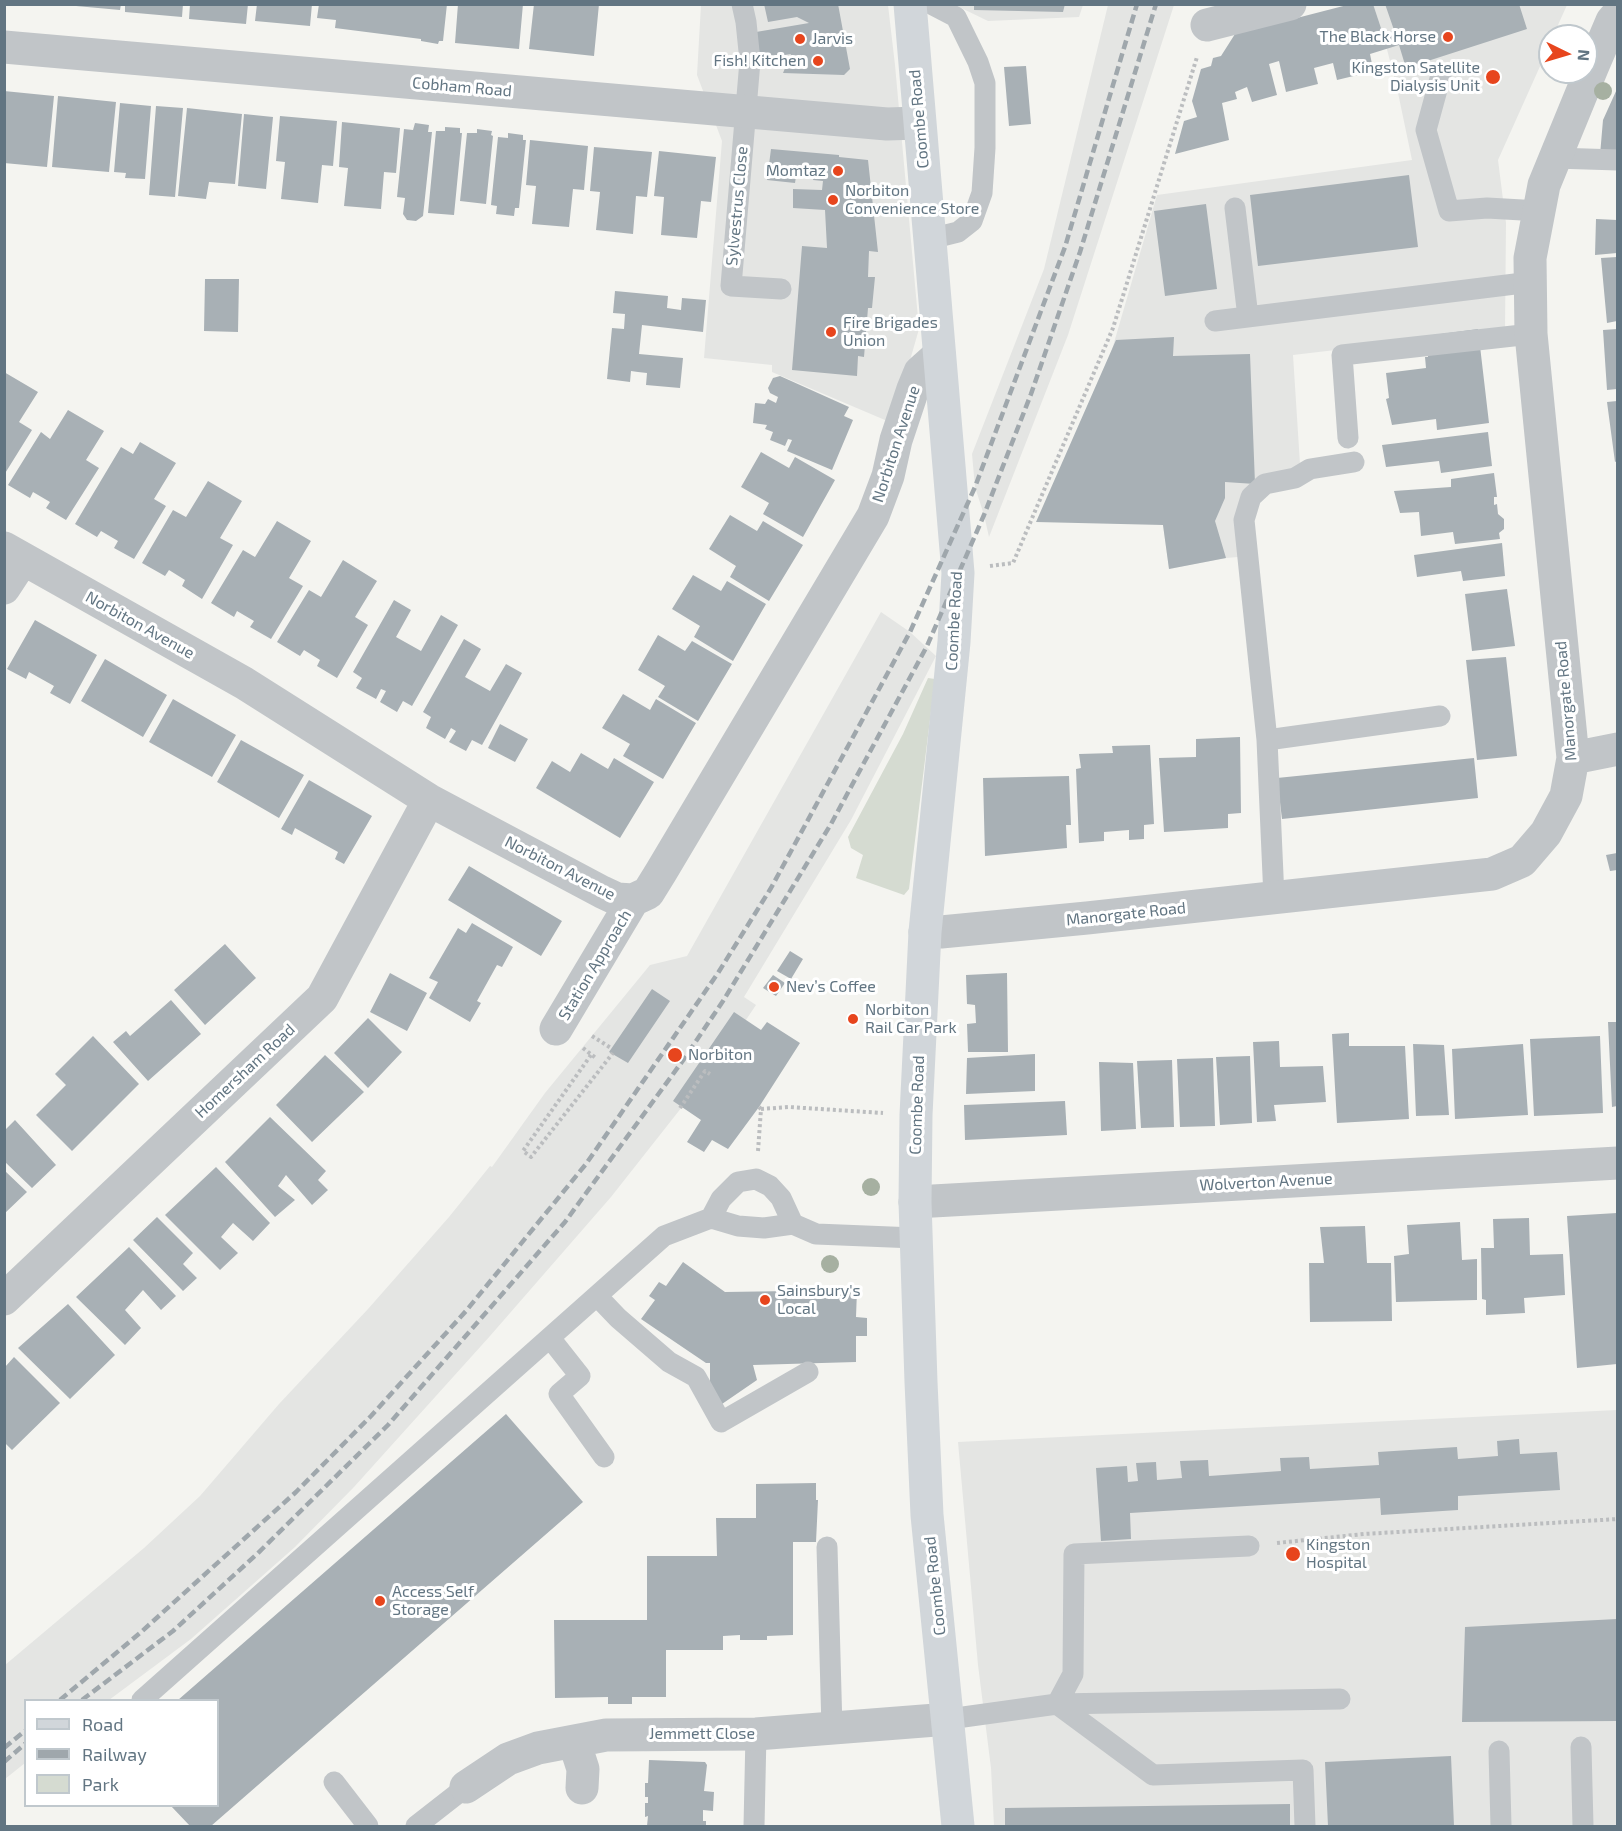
<!DOCTYPE html>
<meta charset="utf-8">
<style>
body{margin:0}
#map{position:relative;width:1622px;height:1831px;overflow:hidden;background:#f4f4f0;font-family:"Exo 2",sans-serif}
canvas{display:block}
.frame{position:absolute;inset:0;border:6px solid #627582;pointer-events:none}
.legend{position:absolute;left:24px;top:1699px;width:195px;height:108px;box-sizing:border-box;background:#fff;border:2px solid #c0c8cd;margin:0;padding:8px 10px;list-style:none;font-size:18px;color:#627582}
.legend li{display:flex;align-items:center;gap:12px;height:30px}
.legend b{width:30px;border:2px solid #c0c8cd}
.north{position:absolute;left:1538px;top:24px;width:60px;height:60px;box-sizing:border-box;background:#fff;border:2px solid #c0c8cd;border-radius:50%;rotate:95deg;font-size:16px;font-weight:700;line-height:24px;text-align:center;color:#627582}
.north::after{content:'';display:block;margin:auto;width:21px;height:27px;background:#e7451d;clip-path:polygon(50% 0,100% 100%,50% 72%,0 100%)}
</style>
<div id="map">
<canvas width="1622" height="1831"></canvas>
<div class="frame"></div>
<ul class="legend">
<li><b style="height:8px;background:#d1d6da"></b>Road</li>
<li><b style="height:8px;background:#9fa7ac"></b>Railway</li>
<li><b style="height:16px;background:#d5dbd1"></b>Park</li>
</ul>
<div class="north">N</div>
</div>
<script>
const context = document.querySelector('canvas').getContext('2d');
context.lineJoin = 'round';
function paint(path, color) {
  context.fillStyle = color;
  context.fill(path, 'evenodd');
}
function shape(rows) {
  const path = new Path2D();
  for (const r of rows) {
    path.moveTo(r[0], r[1]);
    for (let i = 2; i < r.length; i += 2) path.lineTo(r[i], r[i + 1]);
  }
  return path;
}
function stroke(path, color, width, dash) {
  context.strokeStyle = color;
  context.lineWidth = width;
  context.lineCap = dash ? 'butt' : 'round';
  context.setLineDash(dash || []);
  context.stroke(path);
}
function drawText(font, color, halo, rows, align = 'center') {
  context.font = font + ' "Exo 2",sans-serif';
  context.lineWidth = 6;
  context.setLineDash([]);
  context.textBaseline = 'middle';
  context.strokeStyle = halo;
  context.fillStyle = color;
  for (const [text, x, y, turn = 0] of rows) {
    context.save();
    context.translate(x, y);
    context.rotate((+turn || 0) * Math.PI / 180);
    context.textAlign = isNaN(turn) ? turn : align;
    if (halo) context.strokeText(text, 0, 0);
    context.fillText(text, 0, 0);
    context.restore();
  }
}
paint(shape([
 [701,5,888,5,895,65,919,329,892,423,772,372,772,365,704,358,722,141,697,75],
 [955,5,1083,5,1079,17,988,21],
 [1108,5,1174,5,1068,335,989,537,984,515,975,487,972,454,1044,269],
 [1373,5,1567,5,1553,36,1550,36,1550,44,1498,160,1506,223,1505,330,1293,355,1300,464,1244,518,1250,556,1226,558,1169,569,1163,525,1111,353,1157,195,1412,160,1397,88,1383,34],
 [881,612,910,632,936,656,851,820,744,997,756,1005,719,1060,611,1197,490,1336,354,1487,295,1547,191,1639,109,1700,26,1700,25,1763,5,1779,5,1665,144,1548,200,1496,279,1404,368,1309,449,1217,490,1166,492,1167,545,1093,650,965,687,956],
 [1617,1410,1617,1826,994,1826,991,1768,978,1665,958,1442]
]), '#e4e5e3');
paint(shape([
 [928,678,935,679,909,889,904,895,856,878,863,855,851,848,848,837,903,734]
]), '#d5dbd1');
paint(shape([
 [77,4,121,4,120,10,76,6],
 [125,4,183,4,182,17,125,12],
 [190,4,248,4,246,24,189,19],
 [257,4,312,4,310,26,255,21],
 [319,4,447,4,443,41,439,41,438,44,421,41,421,39,335,28,336,20,317,18],
 [458,4,523,4,519,49,455,43],
 [534,4,599,4,594,56,529,49],
 [764,4,838,4,850,69,844,75,783,73,791,54,760,59,756,32,809,23,797,17,768,22],
 [974,4,1065,4,1063,12,974,10],
 [1351,4,1373,4,1383,34,1394,30,1385,4,1519,4,1527,29,1406,68,1399,45,1370,54,1372,64,1364,67,1366,73,1337,80,1333,63,1314,68,1318,84,1286,92,1279,61,1269,64,1277,95,1252,102,1247,87,1235,92,1237,99,1222,103,1229,140,1175,154,1184,121,1197,117,1192,101,1201,69,1211,66,1213,58,1221,56,1235,34],
 [1026,66,1031,124,1009,126,1004,67],
 [1617,89,1617,155,1600,155,1603,120],
 [4,91,54,96,47,167,4,163],
 [58,96,116,102,109,172,52,167],
 [120,103,151,106,145,179,125,178,126,173,114,172],
 [156,106,183,108,175,197,149,195],
 [187,108,242,114,235,184,209,182,206,199,178,196],
 [244,114,273,117,266,189,238,186],
 [280,116,337,121,333,166,322,165,318,203,281,199,285,162,276,161],
 [342,122,400,128,396,173,384,172,381,209,344,206,348,168,339,167],
 [415,123,429,125,428,132,432,132,423,216,416,221,407,220,403,214,405,198,397,197,404,129,413,130],
 [445,127,460,128,460,133,462,133,454,215,428,213,436,131,445,131],
 [477,129,492,131,491,135,493,136,486,204,460,201,467,133,477,133],
 [508,133,523,135,523,140,526,140,519,208,515,208,514,216,496,214,497,206,491,205,498,137,508,138],
 [530,140,588,146,584,190,573,189,569,227,532,224,536,186,526,185],
 [594,147,652,152,647,197,636,196,633,234,596,230,600,192,590,191],
 [771,149,839,155,839,157,868,160,878,252,869,251,868,277,875,277,872,308,868,308,864,357,858,356,857,376,792,370,802,246,827,248,825,210,793,208,793,189,822,190,823,181,813,180,815,172,797,170,795,183,767,180],
 [659,151,716,157,711,202,701,201,697,238,661,235,664,197,654,196],
 [1409,175,1418,247,1258,266,1250,195],
 [1206,204,1217,289,1165,296,1154,211],
 [1596,219,1617,220,1617,253,1595,255],
 [1617,257,1617,321,1607,323,1601,258],
 [205,279,239,279,238,332,204,331],
 [615,291,668,296,667,308,681,310,682,298,706,300,703,332,642,325,639,354,683,358,680,388,646,385,647,373,638,372,631,371,630,382,607,379,612,328,624,329,625,314,613,313],
 [1478,329,1489,423,1437,430,1436,419,1392,425,1386,399,1389,398,1386,373,1426,368,1425,357,1428,357,1426,336],
 [1617,329,1617,389,1607,390,1603,330],
 [1174,337,1173,356,1250,354,1255,484,1225,482,1225,498,1215,521,1226,558,1169,569,1163,525,1036,522,1116,340],
 [4,372,38,392,19,422,32,430,4,475],
 [780,376,849,407,844,416,853,420,832,470,787,451,792,440,788,439,785,446,770,440,773,432,765,429,767,425,753,423,755,403,765,404,768,399,776,403,778,397,770,393,768,388,773,378],
 [1617,401,1617,461,1615,462,1607,402],
 [68,410,104,431,86,460,99,468,66,520,46,508,50,502,33,492,30,498,8,485,41,432,50,439],
 [1488,432,1492,466,1441,473,1439,461,1386,467,1382,445],
 [140,442,176,463,154,499,166,506,134,559,114,548,118,541,101,531,97,537,75,524,121,447,133,454],
 [761,452,789,468,795,457,835,480,803,537,763,514,769,503,741,487],
 [1494,473,1497,497,1494,497,1494,505,1497,504,1498,514,1504,519,1504,529,1499,533,1500,539,1455,544,1453,532,1421,536,1419,512,1400,513,1394,491,1451,487,1451,479],
 [208,481,242,501,220,538,233,545,202,599,182,586,185,580,169,570,165,576,142,563,173,510,186,517],
 [730,515,757,531,763,521,803,545,769,601,730,577,736,566,709,549],
 [277,521,311,541,289,578,303,586,271,639,250,627,254,621,237,611,234,617,211,603,243,550,255,557],
 [1502,543,1505,576,1463,581,1461,571,1417,577,1414,555],
 [343,560,377,581,355,617,368,625,337,678,317,666,320,660,304,650,300,656,277,642,309,590,321,597],
 [693,575,721,591,727,581,766,604,733,661,694,637,700,626,672,609],
 [1507,589,1515,646,1472,651,1465,594],
 [394,600,411,610,396,637,421,651,441,615,458,625,412,706,403,701,397,712,380,702,386,691,381,689,376,699,356,688,362,678,353,672],
 [35,620,97,655,70,704,50,693,54,686,29,672,26,679,7,669],
 [658,635,685,651,692,641,732,664,698,721,658,697,665,686,638,670],
 [464,639,481,649,465,677,490,691,506,664,522,673,482,745,472,740,466,751,449,742,456,731,451,728,445,739,426,728,431,717,423,712],
 [1506,657,1517,756,1477,760,1466,660],
 [105,659,167,695,143,737,81,701],
 [623,694,650,710,656,699,696,723,663,779,623,756,630,744,602,728],
 [173,699,236,735,212,777,149,742],
 [500,724,528,739,515,762,488,748],
 [1240,737,1241,813,1228,814,1228,828,1164,832,1159,758,1196,757,1196,739],
 [241,740,304,775,279,818,217,782],
 [1150,745,1154,824,1144,825,1144,839,1129,840,1129,830,1104,832,1104,841,1079,843,1076,769,1081,768,1079,754,1113,753,1112,746],
 [581,753,608,769,614,758,654,782,620,838,536,788,552,761,570,772],
 [1474,758,1478,798,1282,819,1277,778],
 [1069,776,1071,825,1066,825,1067,848,985,856,983,778],
 [309,780,372,816,344,864,335,859,338,852,295,828,292,835,281,829],
 [1617,853,1617,870,1610,871,1606,855],
 [469,866,562,921,541,956,448,900],
 [472,923,513,947,502,967,497,965,477,1001,481,1003,470,1022,429,998,438,982,429,978,458,928,466,933],
 [225,944,256,978,205,1025,174,990],
 [790,951,803,959,791,979,777,971],
 [390,973,427,993,407,1031,370,1012],
 [1007,973,1008,1052,968,1052,967,1024,976,1023,975,1005,967,1004,966,975],
 [773,975,785,983,776,996,763,988],
 [652,989,670,1001,628,1063,609,1052],
 [171,1000,201,1034,148,1081,113,1042,126,1031,130,1036],
 [734,1012,761,1030,767,1022,800,1043,759,1107,728,1149,712,1140,704,1152,687,1142,701,1120,673,1101],
 [368,1018,402,1052,368,1088,334,1053],
 [1608,1022,1617,1022,1617,1106,1612,1107],
 [1349,1033,1349,1046,1405,1046,1409,1119,1337,1123,1332,1034],
 [93,1036,139,1084,72,1151,36,1115,66,1085,55,1074],
 [1600,1036,1603,1113,1534,1116,1530,1039],
 [1279,1041,1280,1067,1323,1066,1326,1102,1274,1105,1276,1121,1257,1122,1253,1042],
 [1413,1044,1444,1045,1449,1115,1416,1116],
 [1523,1044,1528,1115,1455,1119,1452,1049],
 [1035,1054,1035,1091,966,1094,967,1058],
 [325,1055,364,1092,312,1142,276,1105],
 [1250,1056,1252,1123,1220,1125,1216,1057],
 [1213,1058,1215,1126,1180,1127,1177,1059],
 [1172,1060,1174,1127,1141,1128,1137,1061],
 [1099,1062,1133,1063,1136,1129,1101,1131],
 [1065,1101,1067,1135,965,1140,964,1105],
 [270,1117,326,1171,318,1180,328,1190,312,1205,286,1175,278,1186,295,1200,275,1217,225,1162],
 [15,1120,56,1165,32,1188,4,1161,4,1131],
 [216,1167,270,1223,253,1241,233,1223,221,1237,238,1253,220,1270,165,1215],
 [4,1170,27,1192,4,1214],
 [1617,1213,1617,1364,1577,1368,1567,1216],
 [157,1217,193,1253,183,1264,197,1278,183,1291,133,1240],
 [1529,1218,1530,1255,1563,1254,1565,1295,1524,1298,1525,1313,1486,1315,1486,1300,1482,1299,1481,1248,1494,1248,1493,1219],
 [1460,1222,1462,1260,1477,1259,1477,1300,1396,1302,1394,1256,1409,1254,1407,1225],
 [1365,1226,1367,1263,1391,1263,1392,1321,1310,1322,1309,1263,1324,1263,1320,1227],
 [129,1247,176,1296,161,1310,143,1290,125,1310,141,1328,125,1345,76,1297],
 [683,1262,725,1292,857,1290,856,1317,867,1318,867,1336,856,1336,856,1362,753,1365,757,1380,722,1404,710,1384,710,1363,706,1363,641,1319,655,1300,649,1296,659,1282,666,1286],
 [68,1304,115,1355,70,1399,18,1348],
 [14,1357,60,1403,12,1450,5,1443,5,1367],
 [506,1414,583,1502,211,1826,190,1826,171,1806,218,1806,218,1700,178,1700],
 [1519,1439,1520,1454,1557,1452,1560,1490,1458,1496,1458,1510,1381,1515,1380,1498,1130,1513,1131,1539,1101,1541,1096,1468,1127,1466,1128,1482,1138,1481,1136,1463,1156,1462,1157,1480,1182,1478,1180,1461,1208,1460,1209,1476,1281,1471,1280,1458,1309,1457,1310,1469,1379,1465,1378,1452,1457,1447,1458,1459,1498,1456,1497,1441],
 [816,1483,816,1500,818,1500,816,1542,793,1542,793,1635,767,1636,767,1640,740,1640,740,1635,723,1636,723,1650,666,1650,666,1697,632,1697,632,1704,608,1704,608,1697,555,1698,554,1620,647,1620,647,1556,717,1556,716,1518,756,1518,756,1484],
 [1617,1619,1617,1721,1462,1722,1465,1627],
 [1451,1756,1454,1826,1328,1826,1325,1762],
 [649,1760,705,1762,707,1765,704,1791,714,1792,713,1811,703,1810,703,1821,706,1821,706,1826,647,1826,648,1816,645,1817,645,1803,648,1803,648,1797,645,1797,645,1783,648,1783],
 [1290,1804,1290,1826,1005,1826,1005,1808]
]), '#a8b0b5');
stroke(shape([
 [990,566,1013,563,1113,328,1197,57],
 [592,1036,611,1048],
 [583,1048,597,1059],
 [591,1055,523,1151,531,1157,613,1053],
 [680,1108,705,1071,710,1074],
 [761,1109,789,1107,883,1113],
 [758,1151,761,1109,759,1107],
 [1277,1543,1364,1534,1618,1519]
]), '#bbbdbf', 4, [3, 3]);
stroke(shape([
 [742,4,746,22,750,61,731,286,781,289],
 [1441,75,1426,130,1449,211,1487,208,1540,211],
 [1555,158,1618,160],
 [1235,208,1248,317],
 [930,239,958,232,972,221,982,193,985,148,985,83,978,62,956,17,931,4],
 [1215,321,1531,282],
 [1348,438,1342,355,1531,334],
 [1267,740,1440,716],
 [1274,898,1267,740,1244,520,1251,497,1265,484,1295,478,1310,469,1354,462],
 [711,1218,721,1199,738,1182,756,1179,770,1186,781,1198,793,1224],
 [597,1296,618,1318,669,1362,696,1377,721,1422,808,1372],
 [550,1338,580,1376,559,1394,604,1457],
 [1249,1546,1074,1554,1073,1674,1057,1704,1153,1775,1303,1770,1305,1826],
 [827,1547,832,1729],
 [142,1700,664,1236,711,1218,738,1226,764,1228,793,1224,816,1234,915,1238],
 [949,1719,1057,1704,1340,1699],
 [1581,1747,1583,1826],
 [1499,1751,1501,1826],
 [334,1782,368,1826],
 [416,1826,466,1787],
 [754,1826,756,1734]
]), '#c1c5c8', 21);
stroke(shape([
 [1207,25,1290,4],
 [4,47,887,124,919,123],
 [4,548,244,683,429,800,602,892,617,899,633,900,648,893,661,872,873,516,888,476,896,440,913,389,920,372,939,355],
 [4,588,23,559],
 [1573,758,1618,749],
 [925,932,941,932,1087,918,1492,874,1522,861,1546,833,1566,796,1573,758,1531,334,1530,258,1544,185,1592,68,1612,21,1618,14],
 [556,1029,633,900],
 [915,1202,1618,1163],
 [4,1299,322,998,429,800],
 [574,1741,583,1769,582,1788],
 [466,1787,508,1759,538,1748,606,1735,756,1734,949,1719]
]), '#c1c5c8', 33);
stroke(shape([
 [910,4,958,573,954,642,925,932,916,1115,915,1202,921,1382,927,1515,958,1826]
]), '#d1d6da', 33);
stroke(shape([
 [60,1700,140,1633,296,1492,371,1416,466,1311,586,1164,718,973,771,888,910,632,975,487,1065,247,1137,4],
 [82,1700,173,1631,257,1554,388,1425,565,1222,684,1059,723,1001,831,824,927,646,984,515,1031,394,1080,252,1156,4],
 [4,1748,26,1730],
 [4,1762,26,1743]
]), '#9fa7ac', 4.5, [9, 4.5]);
context.fillStyle = '#a6b0a1';
for (const [x, y] of [
 [1603,91],
 [871,1187],
 [830,1264]
]) {
  context.beginPath();
  context.arc(x, y, 9, 0, 2 * Math.PI);
  context.fill();
}
for (const [x, y, r, color] of [
 [1448,37,6,"#e7451d"],
 [800,39,6,"#e7451d"],
 [818,61,6,"#e7451d"],
 [1493,77,8,"#e7451d"],
 [838,171,6,"#e7451d"],
 [833,200,6,"#e7451d"],
 [831,332,6,"#e7451d"],
 [774,987,6,"#e7451d"],
 [853,1019,6,"#e7451d"],
 [675,1055,8,"#e7451d"],
 [765,1300,6,"#e7451d"],
 [1293,1554,8,"#e7451d"],
 [380,1601,6,"#e7451d"]
]) {
  const dot = new Path2D();
  dot.arc(x, y, r, 0, 2 * Math.PI);
  context.fillStyle = color;
  context.fill(dot);
  stroke(dot, '#fff', 2);
}
drawText('16px', '#627582', '#fff', [
 ["The Black Horse",1436,37,"right"],
 ["Jarvis",812,39],
 ["Fish! Kitchen",806,61,"right"],
 ["Kingston Satellite",1480,68,"right"],
 ["Dialysis Unit",1480,86,"right"],
 ["Momtaz",826,171,"right"],
 ["Norbiton",845,191],
 ["Convenience Store",845,209],
 ["Fire Brigades",843,323],
 ["Union",843,341],
 ["Nev’s Coffee",786,987],
 ["Norbiton",865,1010],
 ["Rail Car Park",865,1028],
 ["Norbiton",688,1055],
 ["Sainsbury's",777,1291],
 ["Local",777,1309],
 ["Kingston",1306,1545],
 ["Hospital",1306,1563],
 ["Access Self",392,1592],
 ["Storage",392,1610]
], 'left');
drawText('16px', '#627582', '#fff', [
 ["Cobham Road",462,87,5],
 ["Coombe Road",919,119,-95],
 ["Sylvestrus Close",737,206,-85],
 ["Norbiton Avenue",896,444,-72],
 ["Coombe Road",954,621,-87],
 ["Norbiton Avenue",140,625,29],
 ["Manorgate Road",1566,701,-95],
 ["Norbiton Avenue",560,868,27],
 ["Manorgate Road",1126,914,-6],
 ["Station Approach",595,965,-59],
 ["Homersham Road",245,1071,-43],
 ["Coombe Road",917,1105,-88],
 ["Wolverton Avenue",1266,1182,-3],
 ["Coombe Road",935,1586,-96],
 ["Jemmett Close",702,1734]
]);
</script>
